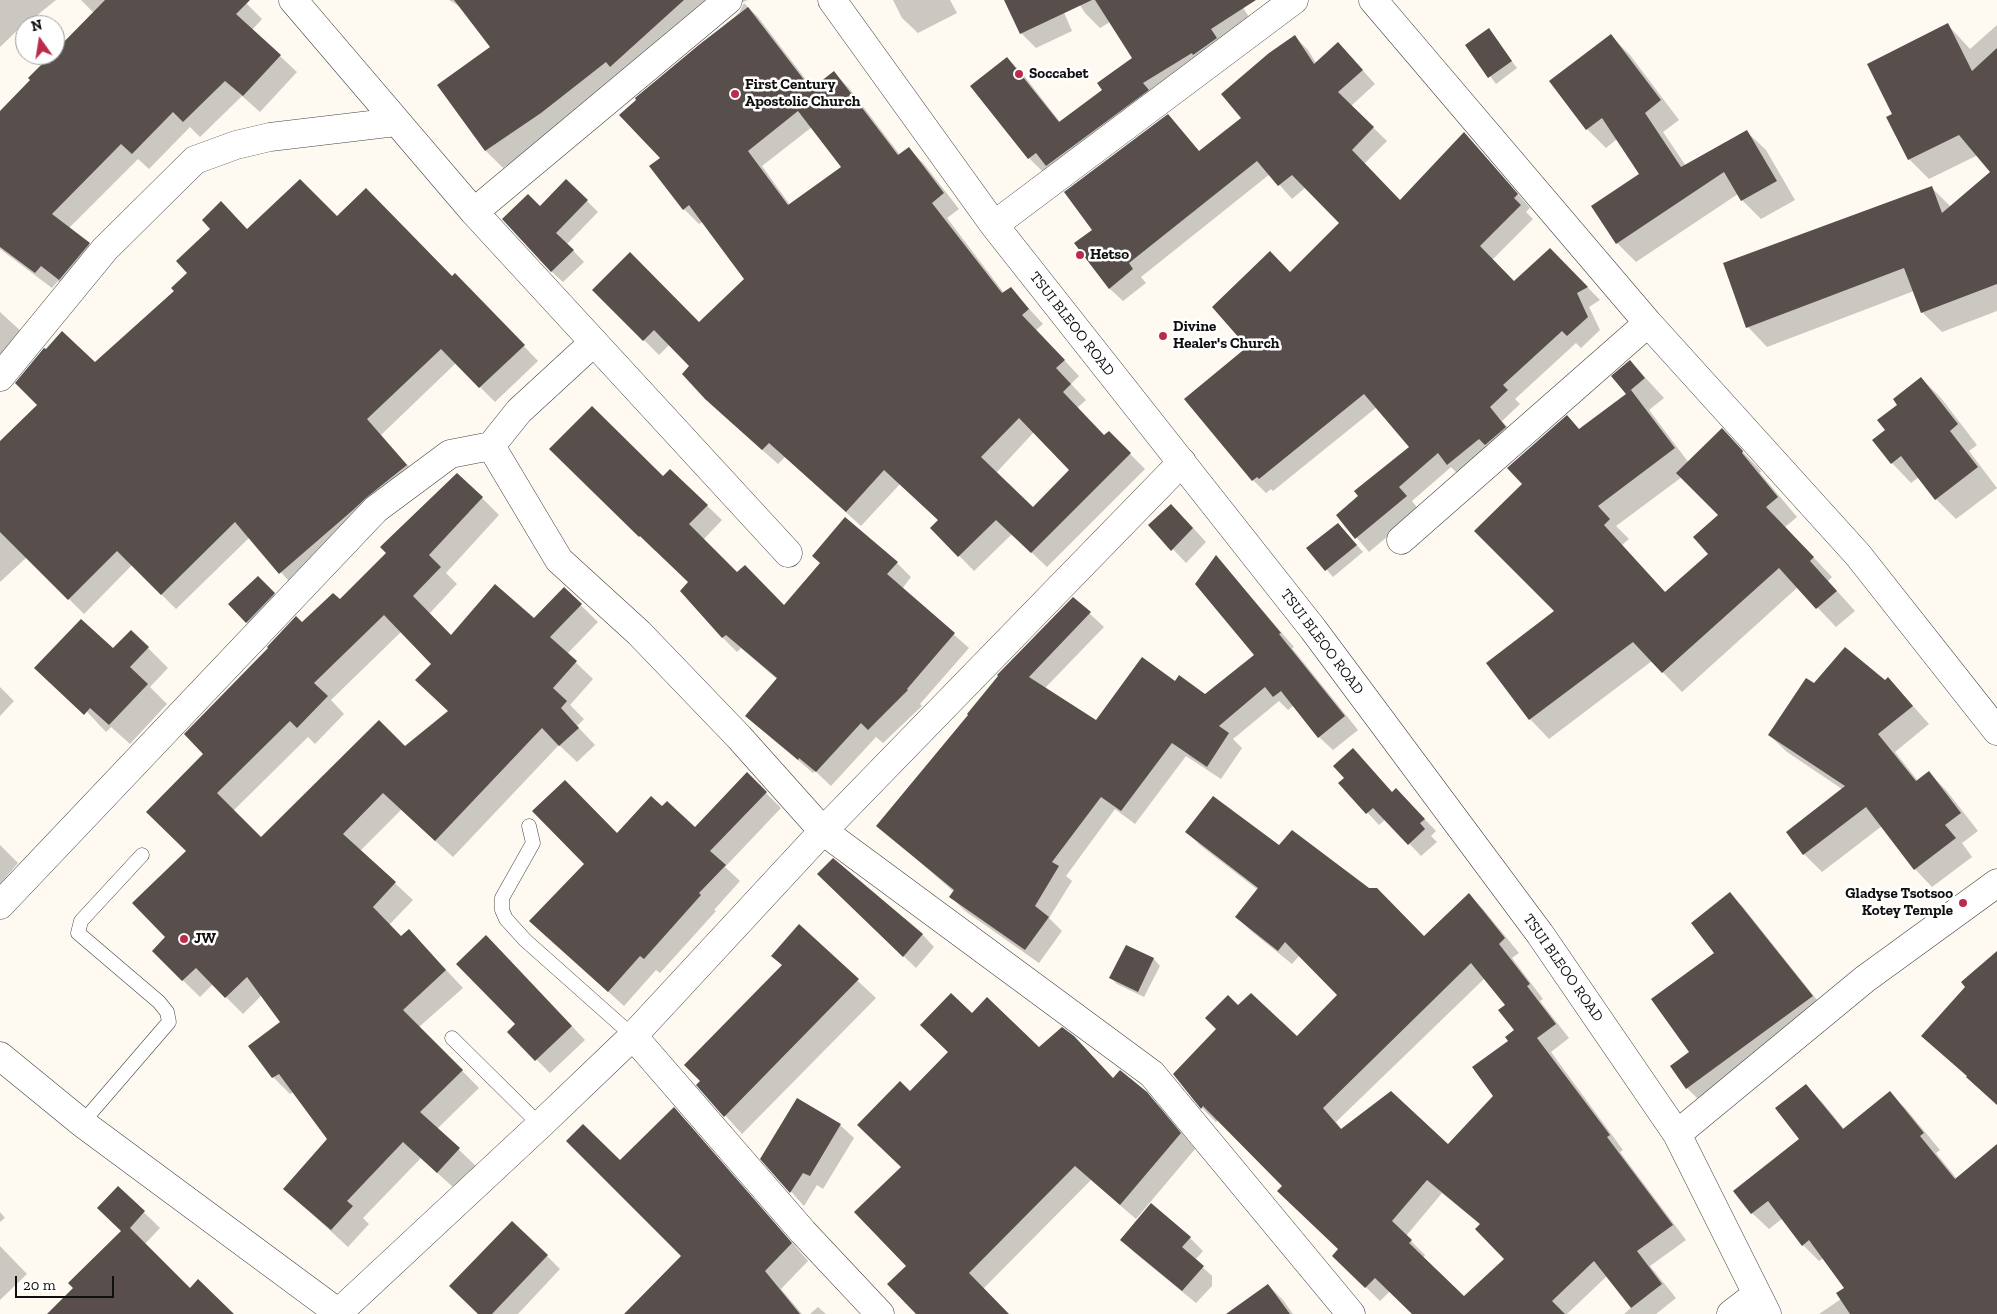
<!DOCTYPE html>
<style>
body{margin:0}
#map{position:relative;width:1997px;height:1314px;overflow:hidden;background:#fefaf2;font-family:"Zilla Slab",serif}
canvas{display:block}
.north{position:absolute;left:15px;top:15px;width:50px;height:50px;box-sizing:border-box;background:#fff;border:1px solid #9f9f9f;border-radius:50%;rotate:347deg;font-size:14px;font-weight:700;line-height:20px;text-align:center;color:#0f0f0f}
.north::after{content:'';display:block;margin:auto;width:18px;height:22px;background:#bb2c4c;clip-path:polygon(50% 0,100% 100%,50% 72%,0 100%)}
.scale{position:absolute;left:15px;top:1276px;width:99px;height:22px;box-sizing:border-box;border:2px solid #0f0f0f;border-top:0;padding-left:6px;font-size:15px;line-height:18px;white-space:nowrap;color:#0f0f0f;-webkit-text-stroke:4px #fff;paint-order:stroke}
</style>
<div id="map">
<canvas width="1997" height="1314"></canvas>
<div class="north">N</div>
<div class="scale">20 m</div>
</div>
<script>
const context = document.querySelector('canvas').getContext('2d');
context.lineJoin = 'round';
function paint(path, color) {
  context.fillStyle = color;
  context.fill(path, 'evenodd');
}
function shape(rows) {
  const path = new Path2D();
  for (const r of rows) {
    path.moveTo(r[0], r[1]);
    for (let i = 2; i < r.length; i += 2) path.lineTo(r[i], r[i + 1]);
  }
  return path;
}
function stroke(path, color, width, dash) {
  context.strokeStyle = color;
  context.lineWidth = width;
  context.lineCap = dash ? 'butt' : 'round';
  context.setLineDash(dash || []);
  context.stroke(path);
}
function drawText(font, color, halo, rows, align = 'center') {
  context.font = font + ' "Zilla Slab",serif';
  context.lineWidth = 5;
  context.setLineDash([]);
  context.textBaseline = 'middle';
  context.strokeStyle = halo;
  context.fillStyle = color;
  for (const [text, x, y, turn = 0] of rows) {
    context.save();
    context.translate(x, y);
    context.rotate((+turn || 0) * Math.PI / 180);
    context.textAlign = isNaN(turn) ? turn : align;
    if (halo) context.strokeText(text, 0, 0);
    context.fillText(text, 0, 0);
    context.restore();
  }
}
paint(shape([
 [0,0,56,0,25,25,24,28,22,26,0,47],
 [81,0,243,0,262,19,252,30,297,72,260,112,242,96,200,137,190,127,149,169,138,159,69,228,89,244,105,260,76,295,58,281,52,288,0,249,0,112,94,13],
 [449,0,748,0,736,5,503,168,486,151,439,85,492,48,462,8],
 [893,0,950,0,957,13,918,33,902,18],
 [1010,0,1054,0,1062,8,1072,31,1036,48,1021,33],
 [1077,0,1238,0,1255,26,1045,174,1029,158,972,86,1007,58,1022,73,1060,122,1104,91,1133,59,1110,22,1100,28,1085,13],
 [744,3,758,17,813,89,834,73,849,88,900,155,909,149,924,164,959,209,947,218,1004,293,1010,288,1043,324,1036,330,1079,376,1071,384,1086,400,1077,408,1105,437,1109,433,1145,469,1047,567,1012,534,974,571,932,528,939,521,900,484,861,526,785,457,778,464,722,414,691,366,669,345,659,355,594,290,699,324,746,280,703,222,699,224,684,209,651,167,661,158,636,99,739,13],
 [812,127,843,167,790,205,762,166],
 [1034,432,1071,470,1033,509,996,473],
 [1948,25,1970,49,1997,25,1997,311,1942,332,1922,312,1914,291,1767,347,1748,327,1931,187,1951,207,1992,172,1978,155,1929,179,1909,159,1893,114],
 [1488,30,1517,68,1496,84,1467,45],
 [1611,36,1630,55,1679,120,1663,132,1686,166,1747,132,1766,150,1795,200,1761,219,1742,200,1738,194,1636,262,1617,243,1641,174,1617,139,1606,148,1587,129],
 [1295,37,1308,50,1316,63,1338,43,1375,84,1351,106,1387,141,1364,164,1400,202,1477,147,1530,208,1526,212,1533,219,1492,260,1514,282,1550,249,1600,300,1589,307,1600,330,1581,348,1576,343,1515,399,1520,404,1502,421,1519,440,1461,477,1451,467,1412,501,1419,510,1369,552,1337,515,1411,447,1377,407,1273,491,1271,489,1266,493,1253,480,1249,347,1290,273,1341,223,1306,187,1292,199,1270,174,1141,277,1146,283,1123,301,1109,288,1094,230,1168,115,1200,152,1243,118],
 [566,180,598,212,567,244,584,262,563,282,551,271,540,207],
 [337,218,452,277,470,289,538,361,495,402,456,363,381,435,421,480,294,587,250,537,176,609,132,565,84,614,27,557,0,582,0,442,95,363,248,230],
 [0,312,34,343,0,367],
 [1630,361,1664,398,1649,410,1689,463,1722,430,1761,471,1760,473,1797,517,1785,527,1832,577,1828,581,1855,611,1836,627,1798,587,1682,692,1652,661,1549,739,1530,719,1487,663,1555,611,1580,430,1628,394,1613,376],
 [1682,477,1720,515,1710,554,1666,593,1622,545,1629,539,1616,526],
 [1921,378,1941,398,1977,445,1969,451,1997,488,1956,519,1936,499,1919,477,1911,483,1892,463,1898,405],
 [551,449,663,477,670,470,722,520,703,540,737,574,784,607,897,563,911,577,902,589,969,648,920,704,922,706,883,743,876,737,831,786,815,771,813,773,747,716,778,680,741,648,737,652,723,638,681,591,690,582,656,550,655,551],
 [482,498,499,515,446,573,457,584,429,614,452,637,534,619,564,589,598,622,567,654,593,679,570,705,584,719,577,726,595,745,577,762,559,745,453,857,401,810,360,851,413,900,389,925,401,937,409,930,463,988,419,1027,479,1088,437,1129,476,1166,455,1189,421,1158,363,1218,369,1224,348,1247,285,1189,329,1139,294,1092,290,1094,273,1077,282,1023,262,995,243,1014,213,984,200,997,153,951,167,937,187,851,205,754,302,624,340,601],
 [401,632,433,664,450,711,405,748,261,839,233,811,308,737,315,744,344,714,331,700],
 [1185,519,1206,542,1186,563,1150,525],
 [1338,524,1363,552,1333,577,1308,548],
 [1216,557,1294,647,1292,648,1358,730,1333,750,1319,737,1294,705,1288,710,1279,701,1233,739,1242,748,1221,779,1186,756,1135,824,1115,809,1066,876,1072,881,1049,918,1062,931,1039,963,965,911,951,897,954,892,878,825,1073,598,1104,627,1045,688,1097,721,1175,682,1206,695,1256,655],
 [258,578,280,600,253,629,230,604],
 [148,648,168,668,150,687,167,704,130,744,111,727,106,732,41,663,113,650],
 [1888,678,1929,724,1895,752,1918,781,1929,773,1946,790,1978,831,1962,843,1972,857,1932,887,1915,869,1882,826,1822,872,1804,854,1787,832,1842,789,1787,752,1769,735,1814,685,1885,681],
 [0,687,14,701,0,716],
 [747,774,781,808,725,867,740,881,714,910,716,911,660,973,656,970,624,1006,531,921,617,835,695,829],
 [1340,783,1393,793,1408,802,1436,831,1431,836,1437,842,1421,856,1386,819,1379,825],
 [1187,832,1280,847,1424,938,1469,895,1483,909,1519,953,1512,958,1543,999,1540,1001,1569,1038,1551,1052,1623,1150,1620,1152,1686,1240,1650,1266,1676,1298,1656,1314,1624,1314,1632,1307,1607,1276,1567,1314,1413,1314,1390,1291,1380,1301,1334,1256,1340,1250,1284,1186,1218,1120,1216,1122,1202,1108,1174,1075,1238,1007,1297,1038,1339,995,1300,955,1292,964,1251,931,1237,917,1258,890,1201,846],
 [1485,978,1507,1005,1516,1030,1509,1041,1495,1096,1448,1146,1342,1130,1336,1122],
 [1442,1193,1481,1225,1506,1259,1464,1298,1423,1258,1425,1255,1406,1236],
 [0,845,18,863,0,884],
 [831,886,922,934,934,947,916,968],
 [1730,894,1743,907,1825,1010,1700,1101,1687,1088,1691,1052],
 [799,926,876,998,742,1134,698,1085,783,966,773,956],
 [1126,946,1154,959,1160,966,1144,997,1117,984,1111,978],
 [500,950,585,1040,550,1073,509,1032,517,1024],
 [1997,952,1997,1104,1923,1036],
 [972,1014,1039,1049,1146,1093,1162,1109,1195,1149,1136,1219,1091,1180,983,1289,1008,1314,918,1314,908,1266,902,1167,910,1092,950,1052],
 [1806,1086,1822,1102,1844,1129,1890,1093,1906,1109,1940,1150,1936,1153,1957,1179,1997,1145,1997,1314,1819,1314,1841,1299,1846,1288,1824,1258,1819,1261,1803,1245,1783,1218,1769,1229,1752,1213,1801,1139],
 [674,1109,691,1126,808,1261,781,1289,802,1314,626,1314,683,1256,620,1162],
 [840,1125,854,1138,823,1189,817,1185,804,1206,762,1159],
 [118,1187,160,1228,144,1245,190,1289,232,1314,49,1314,75,1288,122,1232],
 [0,1212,5,1218,0,1222],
 [1190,1238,1203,1251,1195,1260,1212,1276,1212,1286,1196,1303,1135,1253,1122,1240],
 [0,1246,27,1274,0,1300],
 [547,1256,560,1269,518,1314,479,1314],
 [1268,1285,1283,1300,1293,1314,1228,1314],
 [818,1307,826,1314,810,1314]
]), '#0003');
paint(shape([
 [105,0,250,0,236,14,281,55,243,96,225,81,183,122,173,112,132,154,121,144,52,214,90,243,59,280,41,266,35,273,0,247,0,111,30,80,28,78,51,55,55,55,55,51],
 [454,0,684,0,610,67,606,62,541,113,485,151,437,85,490,47],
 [1004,0,1092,0,1020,34],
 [1095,0,1256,0,1211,29,1217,38,1193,55,1192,53,1143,83,1149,90,1046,166,1036,153,1028,159,970,86,1007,57,1059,122,1102,90,1097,83,1132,58],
 [748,7,811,89,834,71,898,155,909,147,944,193,932,203,1002,293,1011,287,1029,309,1022,315,1065,360,1056,368,1071,384,1063,392,1104,435,1109,431,1131,453,1031,553,996,520,958,557,930,528,938,520,884,470,846,512,769,443,762,450,705,399,682,374,689,366,654,330,643,341,592,290,630,252,699,322,744,279,689,205,683,210,649,166,660,158,619,115,636,100,635,98,700,44],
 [798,111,841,167,788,205,748,151],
 [1019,418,1069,470,1033,507,981,457],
 [1948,23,1972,71,1997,48,1997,284,1921,313,1904,268,1746,328,1723,263,1932,186,1942,213,1990,172,1959,135,1908,160,1886,117,1892,114,1867,64],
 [1489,28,1512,61,1488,78,1465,45],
 [1611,34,1661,100,1645,113,1681,167,1747,130,1777,181,1741,201,1724,172,1616,244,1591,206,1639,174,1602,118,1586,130,1549,81],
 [1295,35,1314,64,1338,42,1363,70,1338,92,1374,127,1352,150,1400,200,1464,132,1518,194,1514,198,1521,205,1480,246,1514,281,1550,248,1588,287,1577,293,1588,317,1567,336,1562,331,1503,385,1508,390,1490,407,1506,427,1485,445,1479,439,1447,465,1438,453,1399,487,1407,496,1355,539,1336,515,1358,496,1354,491,1409,447,1364,394,1259,479,1257,477,1252,481,1184,399,1247,347,1212,307,1270,251,1290,272,1339,223,1292,175,1278,186,1257,161,1129,263,1133,269,1109,289,1074,243,1092,230,1064,192,1168,114,1199,151,1241,118,1221,94,1269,53],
 [300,179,337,216,366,188,452,276,455,273,525,345,479,388,441,349,367,419,407,465,367,497,353,510,279,574,235,522,161,595,117,551,68,600,0,532,0,441,37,405,15,383,44,348,46,349,62,331,95,362,174,291,171,288,187,273,176,261,210,229,202,220,221,201,247,229],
 [566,179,588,200,556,233,574,250,551,272,502,219,528,194,540,206],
 [1630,360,1645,378,1626,394,1631,390,1675,448,1598,506,1610,519,1604,525,1665,592,1708,554,1693,537,1718,515,1676,473,1722,428,1743,451,1742,453,1778,497,1766,507,1814,557,1810,561,1837,591,1816,609,1779,568,1662,673,1633,642,1529,720,1486,663,1554,611,1474,531,1522,484,1507,468,1567,415,1579,429,1626,394,1611,376],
 [1921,377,1958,424,1950,431,1978,467,1935,500,1901,456,1891,464,1872,440,1885,430,1877,420,1897,405,1893,399],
 [592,406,663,476,670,469,708,505,689,524,737,572,745,565,784,605,820,563,812,556,845,517,898,562,887,574,955,633,907,689,908,690,868,730,861,723,816,772,799,758,798,760,745,716,777,678,726,635,722,638,680,591,688,582,640,536,639,537,549,449],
 [457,473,483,497,429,555,441,567,413,596,451,635,495,584,534,618,564,587,582,604,550,637,577,661,553,688,567,701,561,708,579,728,559,746,542,728,435,841,383,793,343,834,396,882,373,907,401,936,409,929,446,970,403,1010,463,1070,420,1112,460,1148,437,1173,403,1142,347,1201,353,1206,331,1230,283,1189,327,1139,279,1074,272,1078,248,1046,280,1022,247,977,225,998,196,968,182,981,152,951,165,937,132,903,186,851,146,812,203,754,184,734,268,648,267,647,296,616,302,622,333,593,340,599,386,553,380,547],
 [384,615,431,664,415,680,448,711,405,746,379,720,261,837,217,793,290,721,297,728,328,696,314,683],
 [1171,504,1193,528,1171,551,1148,525],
 [1338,523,1357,545,1325,571,1306,548],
 [1216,555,1281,633,1279,634,1345,716,1318,738,1281,691,1273,697,1265,687,1219,726,1229,733,1207,767,1172,743,1121,811,1101,797,1052,862,1059,866,1035,906,1049,917,1025,950,949,897,954,890,876,826,968,715,967,714,998,676,997,675,1073,597,1091,612,1029,677,1096,720,1142,657,1175,681,1179,675,1205,694,1254,655,1195,584],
 [258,576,275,593,246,623,228,604],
 [81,619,113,648,131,630,149,647,130,667,148,684,109,725,90,708,84,715,34,668],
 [1845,647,1885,680,1888,677,1913,706,1878,734,1916,781,1929,771,1961,813,1945,825,1956,838,1914,870,1866,807,1803,855,1786,832,1845,786,1768,735,1806,678,1814,683],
 [1353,748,1392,792,1396,788,1425,819,1420,823,1425,829,1408,845,1373,808,1366,814,1338,783,1344,778,1333,766],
 [747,772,767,792,710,851,726,865,699,893,701,895,644,959,640,956,608,992,529,921,584,864,532,811,565,780,617,833,651,796,662,806,667,801,695,827],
 [1213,796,1279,845,1292,830,1369,888,1377,888,1424,936,1469,893,1505,938,1499,944,1530,984,1527,986,1556,1024,1537,1038,1610,1135,1607,1137,1673,1225,1637,1251,1662,1284,1631,1308,1594,1261,1552,1301,1565,1314,1412,1314,1375,1278,1365,1288,1332,1256,1338,1249,1277,1191,1282,1186,1203,1106,1201,1109,1173,1074,1216,1029,1205,1018,1228,995,1238,1005,1251,993,1297,1036,1337,995,1285,942,1278,951,1235,917,1258,888,1185,832],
 [1471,963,1505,1005,1498,1010,1514,1030,1505,1037,1508,1041,1472,1067,1493,1096,1448,1144,1391,1091,1341,1129,1323,1108],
 [1427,1180,1480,1224,1475,1229,1504,1259,1464,1296,1409,1243,1412,1240,1392,1221],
 [833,858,923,934,903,957,817,874],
 [1730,892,1813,996,1686,1089,1670,1066,1689,1052,1651,999,1714,953,1691,923],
 [799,924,859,979,724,1117,696,1085,700,1081,684,1065,782,965,771,956],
 [486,935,572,1026,535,1061,507,1032,515,1024,456,964],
 [1126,945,1154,958,1138,992,1109,978],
 [1997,951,1997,1105,1966,1077,1967,1076,1921,1036,1965,987,1961,982],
 [951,993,972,1013,987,997,1039,1047,1062,1027,1074,1036,1113,1078,1120,1070,1147,1092,1181,1133,1120,1205,1075,1166,969,1273,1009,1314,916,1314,887,1284,906,1266,854,1212,901,1167,857,1125,900,1081,910,1091,948,1052,920,1025],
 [1806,1084,1843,1129,1890,1091,1924,1133,1920,1136,1955,1179,1997,1144,1997,1314,1850,1314,1836,1293,1844,1288,1809,1240,1802,1246,1768,1201,1751,1214,1733,1191,1799,1139,1775,1108],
 [797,1098,841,1124,810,1176,803,1173,790,1193,760,1159],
 [674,1107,792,1243,765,1271,800,1314,624,1314,681,1256,566,1141,583,1124,620,1160],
 [118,1186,145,1211,130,1228,190,1288,198,1279,234,1314,47,1314,73,1288,68,1283,121,1231,97,1208],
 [1151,1203,1191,1237,1182,1247,1204,1266,1182,1291,1120,1240],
 [512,1221,548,1255,492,1314,478,1314,449,1286],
 [1268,1284,1290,1314,1226,1314]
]), '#584f4c');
const service = shape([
 [529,826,533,843,502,898,502,910,506,919,525,940,633,1036],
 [452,1038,540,1125],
 [82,1123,169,1022,167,1012,159,1002,78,933,81,921,142,855]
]);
const minor = shape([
 [293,0,474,212,788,553],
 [832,0,994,225,1313,629,1540,934,1677,1134,1767,1314],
 [1373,0,1648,323,1858,555,1997,731],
 [474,212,728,0],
 [994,225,1294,0],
 [0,377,105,249,195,160,236,145,270,137,396,122],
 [491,446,559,560,639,633,739,737,823,831,1152,1074,1351,1314],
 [1401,540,1648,323],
 [0,905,376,509,450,454,491,446,519,411,594,342],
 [633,1036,803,1232,880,1314],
 [0,1056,82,1123,340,1314],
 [1677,1134,1865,979,1997,883],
 [337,1314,540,1125,633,1036,823,831,1182,462],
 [1731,1314,1757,1294]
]);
stroke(service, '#424242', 15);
stroke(minor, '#424242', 29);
stroke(service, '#fff', 14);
stroke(minor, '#fff', 28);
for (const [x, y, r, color] of [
 [1019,74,5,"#bb2c4c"],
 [735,94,5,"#bb2c4c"],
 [1080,255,5,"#bb2c4c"],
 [1163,336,5,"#bb2c4c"],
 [1963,903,5,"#bb2c4c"],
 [184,939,5,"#bb2c4c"]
]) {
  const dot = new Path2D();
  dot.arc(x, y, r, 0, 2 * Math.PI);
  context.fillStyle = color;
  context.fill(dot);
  stroke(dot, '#fff', 2);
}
drawText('bold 15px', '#0f0f0f', '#fff', [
 ["Soccabet",1029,74],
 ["First Century",745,85],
 ["Apostolic Church",745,102],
 ["Hetso",1090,255],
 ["Divine",1173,327],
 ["Healer's Church",1173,344],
 ["Gladyse Tsotsoo",1953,894,"right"],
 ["Kotey Temple",1953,911,"right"],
 ["JW",194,939]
], 'left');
drawText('15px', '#0f0f0f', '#fff', [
 ["TSUI BLEOO ROAD",1072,324,52],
 ["TSUI BLEOO ROAD",1322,642,53],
 ["TSUI BLEOO ROAD",1563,968,55]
]);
</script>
